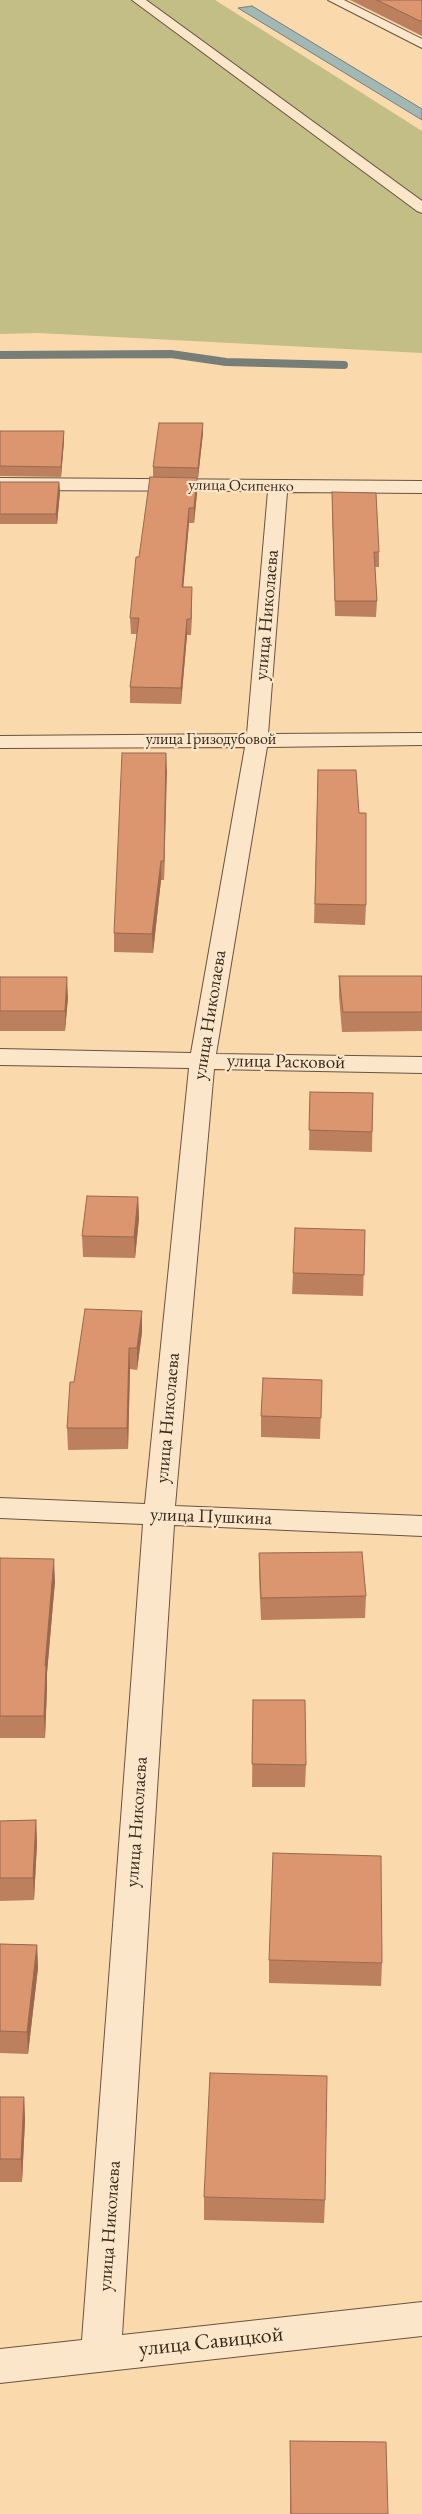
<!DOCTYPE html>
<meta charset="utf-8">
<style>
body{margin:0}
canvas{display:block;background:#fad9ad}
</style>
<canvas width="422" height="2514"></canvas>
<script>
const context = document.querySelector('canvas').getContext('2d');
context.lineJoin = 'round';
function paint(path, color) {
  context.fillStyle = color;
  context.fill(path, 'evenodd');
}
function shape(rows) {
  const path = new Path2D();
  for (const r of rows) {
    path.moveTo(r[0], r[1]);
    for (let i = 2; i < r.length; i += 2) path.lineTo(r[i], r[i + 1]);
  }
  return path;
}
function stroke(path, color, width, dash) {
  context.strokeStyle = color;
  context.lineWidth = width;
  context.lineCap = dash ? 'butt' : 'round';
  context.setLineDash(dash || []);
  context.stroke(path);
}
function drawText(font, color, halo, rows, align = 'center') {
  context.font = font + ' "EB Garamond",serif';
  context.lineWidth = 4.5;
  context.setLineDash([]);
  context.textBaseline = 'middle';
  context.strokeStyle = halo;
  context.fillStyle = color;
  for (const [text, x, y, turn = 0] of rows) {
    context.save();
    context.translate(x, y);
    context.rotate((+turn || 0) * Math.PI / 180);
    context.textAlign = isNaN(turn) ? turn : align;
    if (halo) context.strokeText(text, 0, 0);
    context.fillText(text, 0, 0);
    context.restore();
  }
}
paint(shape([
 [0,0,215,0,422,131,422,353,39,333,0,334]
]), '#c3be86');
const water = shape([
 [252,6,422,109,422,120,238,8,252,6]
]);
paint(water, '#a2b8b4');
stroke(water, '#777e78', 1);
stroke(shape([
 [0,355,171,354,226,362,344,365]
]), '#777e78', 8);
const minor = shape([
 [132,0,146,0,422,201,422,213,417,211,132,0],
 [328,0,344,0,422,39,422,48,328,0],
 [0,478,422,481,422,493,287,492,268,734,422,733,422,745,267,747,216,1054,422,1057,422,1073,214,1069,175,1506,422,1516,422,1536,174,1525,122,2335,422,2302,422,2336,0,2383,0,2349,82,2340,143,1524,0,1518,0,1498,145,1504,189,1068,0,1065,0,1049,191,1053,245,747,0,748,0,736,247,734,268,491,0,490,0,478]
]);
stroke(minor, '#675441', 2);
paint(minor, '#fce6ca');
paint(shape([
 [350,0,422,0,422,36],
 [0,431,64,431,64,441,61,477,0,476],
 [203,433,198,478,153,477,153,467],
 [0,482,59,482,60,492,57,524,0,524],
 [332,492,379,552,379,567,375,567,377,601,376,617,335,616,332,507],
 [197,493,194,523,189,523,183,587,192,602,191,635,187,635,181,704,130,703,130,687,137,634,131,634,130,618,139,557],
 [166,753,164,880,161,880,153,953,114,952,114,933],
 [318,770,366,905,365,925,314,923],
 [339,976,422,976,422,1031,342,1032,339,996],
 [0,977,68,997,65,1031,0,1031],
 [310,1092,373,1093,372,1152,309,1150],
 [138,1197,139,1218,135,1258,83,1257,82,1236],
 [365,1230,363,1296,292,1294,293,1273],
 [142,1332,137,1370,130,1369,128,1449,68,1450,67,1428,74,1382],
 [322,1380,320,1439,261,1437,261,1416],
 [259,1553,366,1596,365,1618,261,1620,259,1575],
 [0,1558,55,1581,47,1673,47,1688,45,1738,0,1738],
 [253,1700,306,1765,305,1787,252,1787],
 [36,1820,37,1843,34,1900,0,1901,0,1821],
 [0,1944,37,1945,38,1968,28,2054,0,2053],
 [269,1960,382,1963,381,1986,269,1983],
 [0,2097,24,2097,25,2120,22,2182,0,2182],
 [204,2197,325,2200,324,2223,204,2220],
 [290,2441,388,2514,290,2514]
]), '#bc805f');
paint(shape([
 [203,423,203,433,198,478,198,468],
 [64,431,64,441,61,477,61,467],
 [197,478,197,493,194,523,194,508],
 [59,482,60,492,57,524,56,514],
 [189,508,189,523,182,602,182,587],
 [192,587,192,602,191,635,191,619],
 [187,619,187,635,181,704,181,688],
 [166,753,167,772,164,880,164,861],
 [161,861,161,880,153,953,152,934],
 [67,977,68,997,65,1031,65,1011],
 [138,1197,139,1218,135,1258,134,1237],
 [142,1311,142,1332,137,1370,137,1348],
 [129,1348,130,1369,128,1449,127,1428],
 [54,1559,55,1581,47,1673,47,1688,45,1738,44,1716,45,1666],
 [36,1820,37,1843,34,1900,33,1878],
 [37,1945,38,1968,28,2054,27,2032],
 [24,2097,25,2120,22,2182,21,2159]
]), '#99684e');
const building = shape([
 [377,0,422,0,422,22,377,0],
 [159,423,203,423,198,468,153,467,159,423],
 [0,431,64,431,61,467,0,466,0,431],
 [150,477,197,478,194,508,189,508,182,587,192,587,191,619,187,619,181,688,130,687,139,618,130,618,136,557,139,557,150,477],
 [0,482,59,482,56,514,0,514,0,482],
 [332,492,376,493,379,552,374,552,377,601,335,601,332,492],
 [122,753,166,753,164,861,161,861,152,934,114,933,122,753],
 [318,770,356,770,359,813,366,813,366,905,315,904,318,770],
 [339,976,422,976,422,1012,343,1012,339,976],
 [0,977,67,977,65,1011,0,1011,0,977],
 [310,1092,373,1093,372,1132,309,1130,310,1092],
 [87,1196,138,1197,134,1237,82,1236,87,1196],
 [295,1228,365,1230,364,1275,293,1273,295,1228],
 [85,1309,142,1311,137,1348,129,1348,127,1428,67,1428,70,1382,74,1382,85,1309],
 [263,1378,322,1380,321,1418,261,1416,263,1378],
 [362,1552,366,1596,261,1598,259,1553,362,1552],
 [0,1558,54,1559,45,1666,46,1666,44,1716,0,1716,0,1558],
 [253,1700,305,1700,306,1765,252,1764,253,1700],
 [36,1820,33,1878,0,1878,0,1821,36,1820],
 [273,1853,381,1856,382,1963,269,1960,273,1853],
 [0,1944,37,1945,27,2032,0,2031,0,1944],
 [210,2073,327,2076,325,2200,204,2197,210,2073],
 [0,2097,24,2097,21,2159,0,2159,0,2097],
 [290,2441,386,2442,388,2514,291,2514,290,2441]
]);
paint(building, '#db956f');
stroke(building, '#99684e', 1);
drawText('16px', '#36281d', '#fce6ca', [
 ["улица Осипенко",241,486,1],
 ["улица Гризодубовой",211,740]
]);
drawText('19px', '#36281d', '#fce6ca', [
 ["улица Николаева",267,615,-85],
 ["улица Николаева",210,1015,-81],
 ["улица Расковой",286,1062,1],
 ["улица Николаева",168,1418,-85],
 ["улица Пушкина",211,1517,2],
 ["улица Николаева",137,1822,-86],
 ["улица Николаева",110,2226,-86]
]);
drawText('22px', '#36281d', '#fce6ca', [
 ["улица Савицкой",211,2342,-6]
]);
</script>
